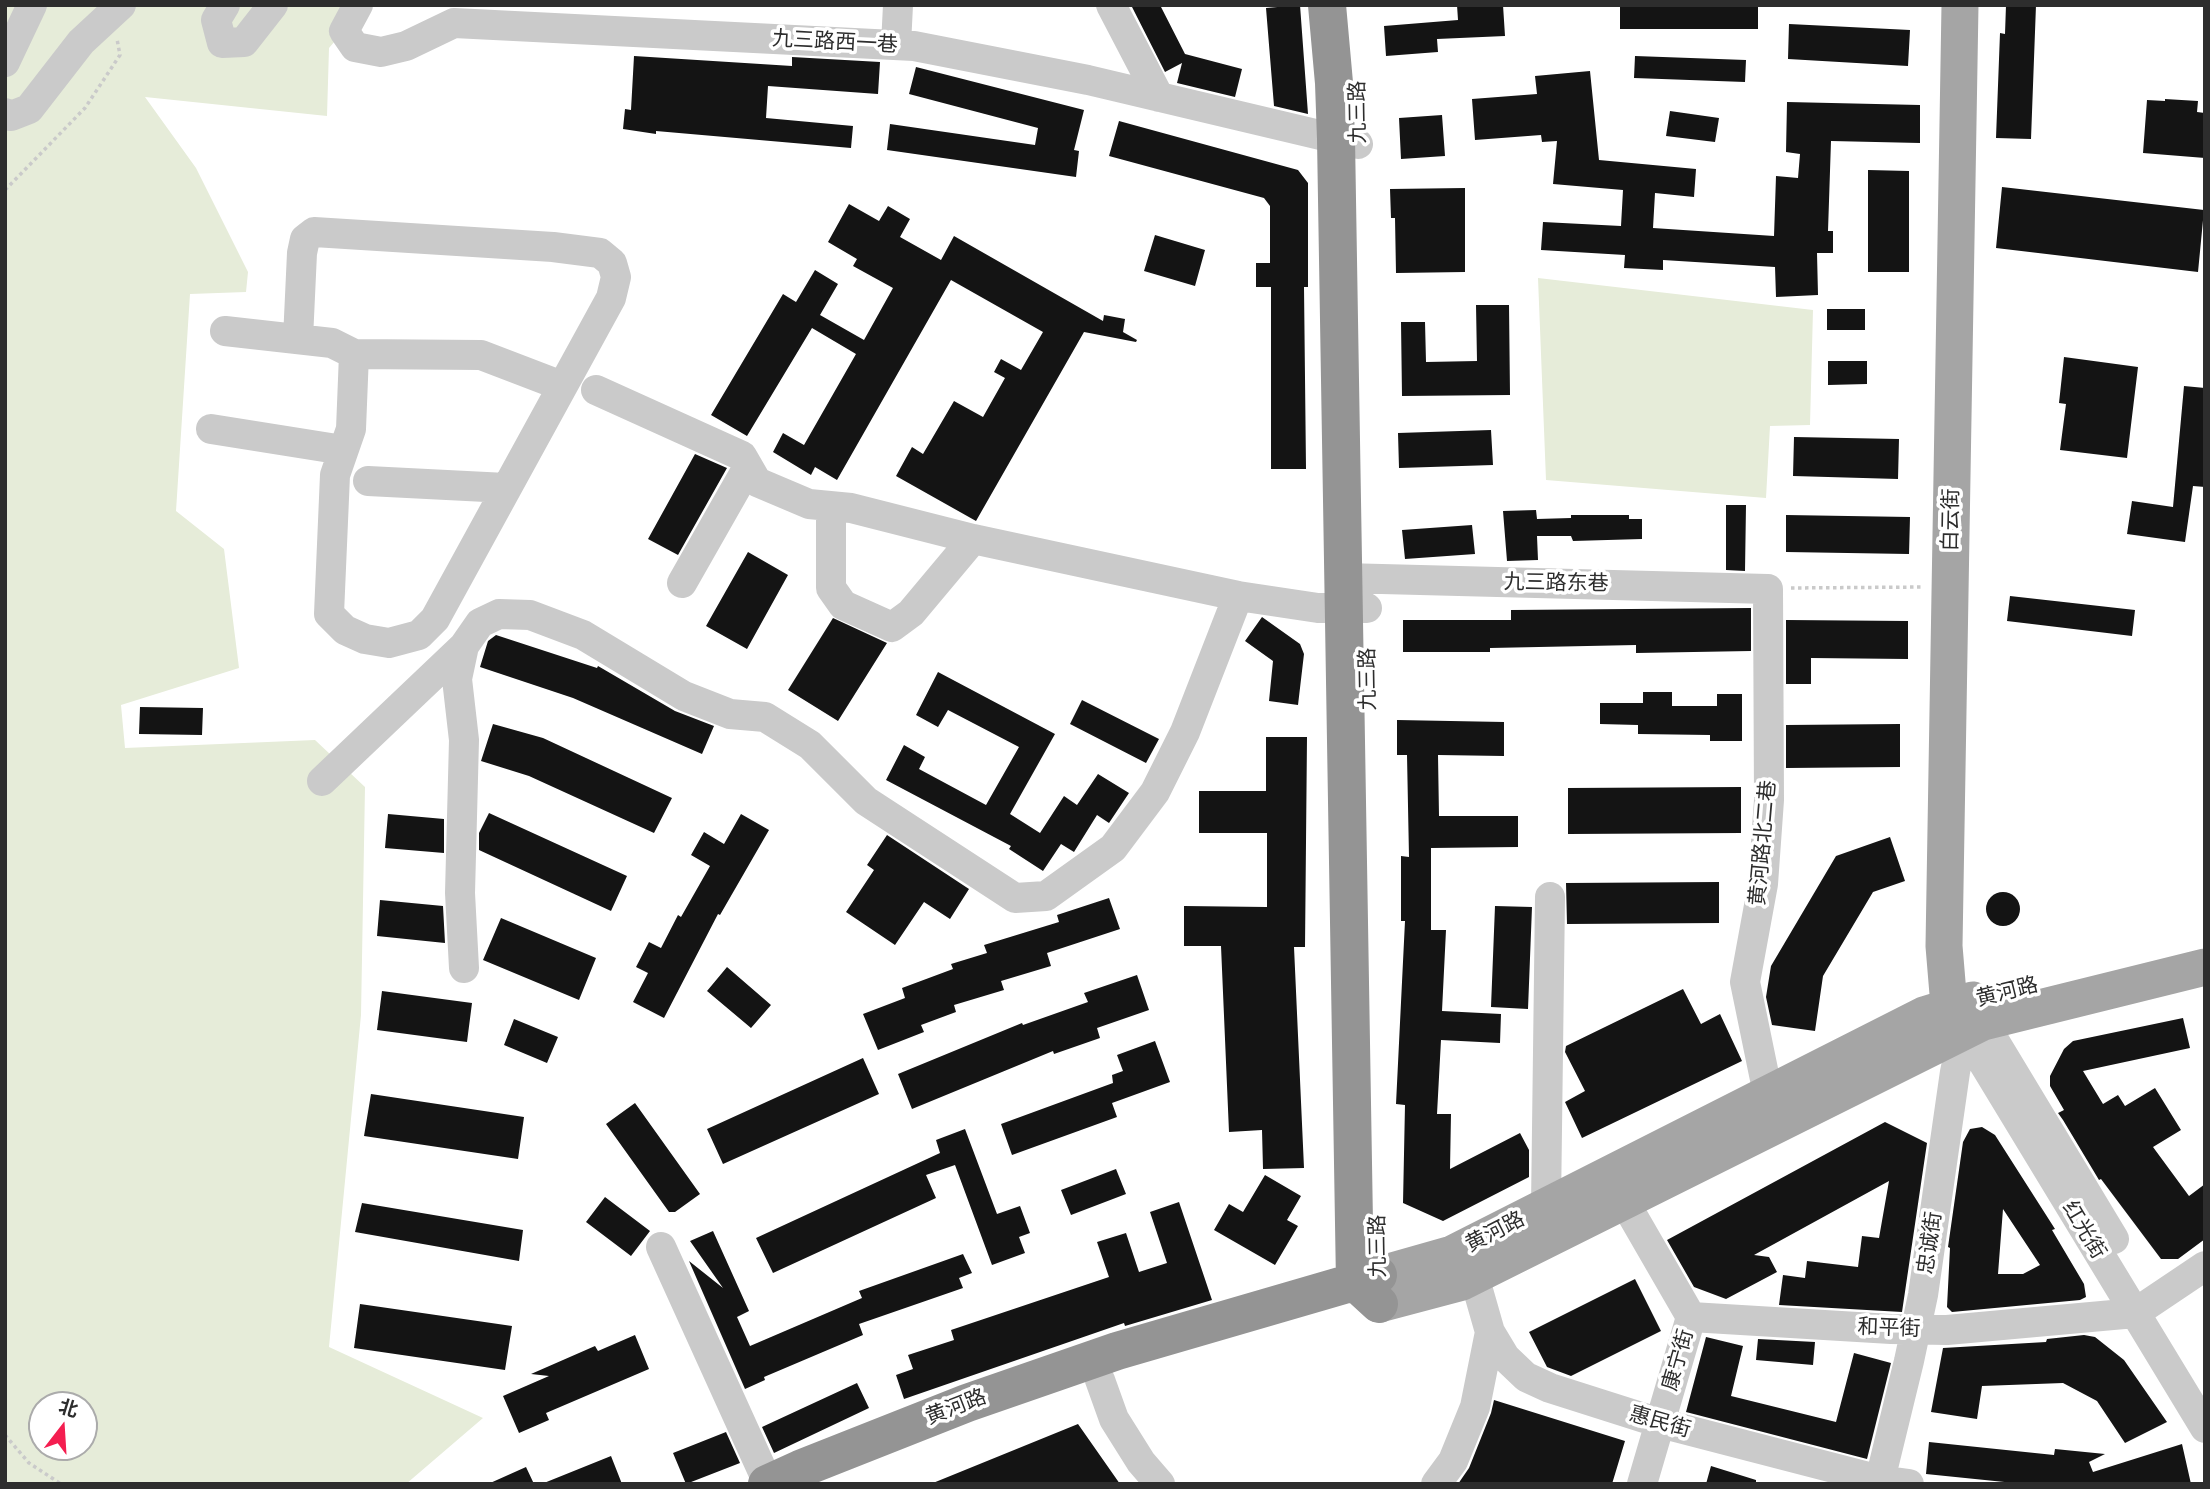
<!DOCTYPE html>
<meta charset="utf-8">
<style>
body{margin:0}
#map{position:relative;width:2210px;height:1489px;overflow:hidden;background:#fff;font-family:Raleway,"Noto Sans SC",sans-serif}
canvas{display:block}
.frame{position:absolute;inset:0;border:7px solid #2d2d2d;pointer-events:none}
.north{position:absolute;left:28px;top:1391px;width:70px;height:70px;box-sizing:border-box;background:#fff;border:2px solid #ababab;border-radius:50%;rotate:17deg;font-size:19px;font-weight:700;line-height:28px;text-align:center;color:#2d2d2d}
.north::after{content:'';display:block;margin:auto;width:24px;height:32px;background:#f41e50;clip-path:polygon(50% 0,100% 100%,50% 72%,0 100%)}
</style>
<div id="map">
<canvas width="2210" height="1489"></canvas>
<div class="frame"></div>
<div class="north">北</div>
</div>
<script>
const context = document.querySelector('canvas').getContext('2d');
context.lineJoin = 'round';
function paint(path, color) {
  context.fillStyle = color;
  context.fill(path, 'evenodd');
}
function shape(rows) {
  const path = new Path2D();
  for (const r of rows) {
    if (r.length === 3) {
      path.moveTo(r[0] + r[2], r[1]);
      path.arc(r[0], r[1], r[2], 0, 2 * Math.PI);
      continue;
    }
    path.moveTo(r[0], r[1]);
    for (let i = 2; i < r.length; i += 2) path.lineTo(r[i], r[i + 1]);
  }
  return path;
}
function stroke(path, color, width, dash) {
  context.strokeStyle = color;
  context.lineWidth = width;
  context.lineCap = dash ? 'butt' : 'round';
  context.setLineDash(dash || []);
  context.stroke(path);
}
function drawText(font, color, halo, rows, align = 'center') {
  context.font = font + ' Raleway,"Noto Sans SC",sans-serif';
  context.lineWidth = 7;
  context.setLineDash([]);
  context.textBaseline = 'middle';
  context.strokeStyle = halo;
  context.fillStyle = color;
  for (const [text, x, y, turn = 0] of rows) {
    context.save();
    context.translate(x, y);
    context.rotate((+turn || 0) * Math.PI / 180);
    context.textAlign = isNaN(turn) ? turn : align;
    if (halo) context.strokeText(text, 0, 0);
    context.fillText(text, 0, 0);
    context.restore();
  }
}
paint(shape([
 [5,5,366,5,329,48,327,116,145,97,196,168,248,272,246,292,190,294,176,511,224,549,239,668,121,705,125,748,315,740,365,787,361,1015,329,1347,483,1418,406,1484,5,1484],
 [42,1405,84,1405,84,1447,42,1447],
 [1538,278,1813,310,1810,425,1770,426,1766,498,1546,480]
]), '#e6ecd9');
paint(shape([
 [1131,5,1160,5,1185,54,1242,69,1235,97,1177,83,1182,63,1165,72],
 [1300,5,1308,114,1274,106,1266,8],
 [1457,5,1503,5,1505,36,1437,39,1438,52,1386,56,1384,26,1458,20],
 [1620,5,1758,5,1758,29,1620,29],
 [2006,5,2036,5,2031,139,1996,138,2000,33,2005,34],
 [1789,24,1910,30,1908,66,1788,59],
 [634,56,792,66,792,57,880,62,878,94,768,86,766,118,853,126,851,148,656,131,656,134,623,129,625,109,631,110],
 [1635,56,1746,60,1745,82,1634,78],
 [916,67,1084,110,1074,150,1079,151,1076,177,887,150,890,124,1035,145,1038,128,909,94],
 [1590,71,1599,160,1696,169,1694,197,1655,193,1653,228,1774,236,1776,176,1798,178,1800,154,1786,152,1787,102,1920,105,1920,143,1831,141,1828,231,1833,231,1833,253,1817,253,1818,295,1776,297,1775,267,1663,260,1663,270,1624,268,1625,255,1541,250,1543,222,1621,226,1623,190,1553,184,1557,141,1542,142,1541,135,1475,140,1472,99,1537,94,1535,76],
 [2165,99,2198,101,2197,112,2205,113,2205,158,2143,153,2147,100,2165,101],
 [1670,111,1719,118,1715,142,1666,136],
 [1442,115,1445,156,1401,159,1399,118],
 [1119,121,1298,170,1308,183,1308,287,1304,287,1306,469,1271,469,1271,287,1256,287,1256,263,1270,263,1270,206,1264,198,1109,156],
 [1868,170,1909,171,1909,272,1868,272],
 [2002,187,2204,210,2198,272,1996,248],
 [1465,188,1465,272,1396,273,1395,218,1391,218,1390,189],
 [849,204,879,221,888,206,910,219,900,237,941,260,954,236,1103,321,1104,315,1125,319,1123,332,1137,340,1136,342,1084,332,976,521,896,476,912,447,923,454,954,401,983,417,1005,378,994,372,1001,359,1021,370,1043,332,951,280,837,480,815,467,811,475,773,452,783,433,804,445,856,354,812,328,747,436,711,415,783,294,796,302,815,270,838,284,820,315,864,340,893,288,853,266,857,259,828,242],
 [1155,235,1205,250,1195,286,1144,271],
 [1476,305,1509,305,1510,395,1402,396,1401,322,1425,322,1426,362,1477,361],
 [1827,309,1865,309,1865,330,1827,330],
 [2064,357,2138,367,2127,458,2060,450,2066,404,2059,403],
 [1828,361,1867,361,1867,384,1828,385],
 [2184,386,2205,388,2205,487,2193,486,2185,542,2127,534,2132,501,2173,507],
 [1491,430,1493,465,1399,468,1398,433],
 [1794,437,1899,439,1898,479,1793,476],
 [695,454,727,468,678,555,648,539],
 [1726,505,1746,505,1745,571,1726,570],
 [1536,510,1537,519,1571,518,1571,515,1629,515,1629,519,1642,519,1642,539,1573,541,1571,536,1537,536,1538,560,1507,561,1503,511],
 [1786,515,1910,517,1909,554,1786,552],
 [1472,525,1475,554,1405,559,1402,530],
 [748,552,788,575,747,649,706,626],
 [2010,596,2135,610,2132,636,2007,621],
 [1751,608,1751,651,1636,653,1636,645,1490,648,1490,652,1403,652,1403,620,1511,620,1511,610],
 [1262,617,1300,644,1304,654,1298,705,1269,701,1273,661,1245,641],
 [833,618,887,643,838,721,788,690],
 [1786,620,1908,621,1908,659,1811,658,1811,684,1786,684],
 [496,635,597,668,598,666,675,711,714,726,702,754,573,698,480,667,488,641],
 [938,672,1055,734,1010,814,1040,833,1064,796,1077,805,1098,774,1129,793,1109,823,1097,815,1074,852,1061,844,1043,871,1009,849,1011,846,886,780,904,745,925,757,919,769,986,805,1019,747,948,710,938,727,916,715],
 [1643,692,1672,692,1672,706,1717,706,1717,694,1742,694,1742,741,1710,741,1710,735,1638,734,1638,725,1600,724,1600,703,1643,703],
 [1082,700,1159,739,1146,763,1070,724],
 [140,707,203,708,202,735,139,734],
 [1397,720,1504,722,1504,756,1438,755,1439,816,1518,816,1518,847,1431,848,1431,930,1446,930,1442,1011,1501,1014,1500,1043,1441,1040,1437,1114,1451,1114,1450,1169,1520,1133,1529,1150,1529,1177,1443,1221,1403,1203,1405,1105,1396,1104,1405,921,1401,921,1401,856,1409,857,1407,755,1397,755],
 [493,724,543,738,672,798,654,833,529,776,481,761],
 [1900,724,1900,767,1786,768,1786,725],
 [1266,737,1307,737,1305,947,1294,947,1304,1168,1263,1169,1262,1130,1229,1132,1221,946,1184,946,1184,906,1267,907,1267,833,1199,833,1199,791,1266,791],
 [1741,787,1741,833,1568,834,1568,788],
 [489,813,627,876,611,911,479,850,479,833],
 [388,814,444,819,444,853,385,848],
 [741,814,769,830,720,915,718,914,664,1018,633,1002,648,973,636,967,649,942,661,948,678,915,681,917,710,866,691,855,704,832,724,844],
 [887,835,969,889,950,919,924,902,895,945,846,912,874,870,867,865],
 [1890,837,1905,881,1873,892,1823,976,1815,1031,1772,1025,1766,997,1771,966,1836,856],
 [1719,882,1719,923,1567,924,1566,883],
 [2003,909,17],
 [1109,898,1120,929,1047,953,1051,966,1001,981,1004,990,954,1005,956,1012,921,1025,924,1032,878,1050,863,1014,905,998,902,988,953,969,951,964,987,953,984,945,1059,922,1057,915],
 [380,900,443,906,445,943,377,936],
 [1495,906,1532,907,1528,1009,1491,1007],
 [501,918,596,958,579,1000,483,960],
 [727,967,771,1005,751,1028,707,991],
 [1137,975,1149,1010,1097,1028,1100,1038,1054,1054,1053,1051,912,1109,898,1074,1022,1023,1023,1025,1088,1002,1084,993],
 [1683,989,1701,1024,1720,1014,1742,1061,1582,1138,1565,1102,1585,1091,1565,1052,1566,1046],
 [382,991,472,1003,467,1042,377,1030],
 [2183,1018,2190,1048,2083,1071,2103,1104,2118,1095,2125,1106,2155,1088,2181,1130,2153,1147,2189,1196,2205,1184,2205,1239,2178,1259,2161,1259,2101,1179,2099,1180,2063,1120,2058,1113,2064,1110,2050,1086,2050,1076,2064,1049,2073,1041],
 [514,1019,558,1037,547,1063,504,1045],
 [1155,1041,1170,1082,1112,1103,1117,1117,1012,1155,1001,1124,1113,1083,1112,1075,1123,1071,1117,1055],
 [863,1058,879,1094,723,1164,707,1129],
 [371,1094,524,1117,518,1159,364,1136],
 [635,1103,700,1194,675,1212,669,1212,606,1124],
 [1885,1122,1927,1143,1902,1312,1779,1305,1783,1275,1805,1278,1807,1261,1858,1267,1862,1236,1879,1238,1889,1181,1754,1255,1769,1257,1777,1272,1726,1299,1694,1287,1667,1240],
 [1982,1127,1995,1135,2055,1229,2052,1230,2084,1284,2086,1297,2080,1300,1952,1312,1947,1307,1950,1248,1948,1247,1963,1142,1970,1129],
 [2003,1209,2040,1265,2023,1274,1998,1274],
 [965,1129,997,1214,1020,1206,1030,1233,1019,1237,1025,1253,992,1265,955,1165,926,1175,936,1198,773,1273,756,1238,940,1153,936,1140],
 [1116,1169,1126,1194,1071,1215,1061,1190],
 [1265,1175,1301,1196,1287,1220,1298,1226,1275,1265,1214,1230,1229,1204,1243,1212],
 [605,1197,650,1231,631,1256,586,1222],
 [1179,1202,1212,1300,1125,1326,1124,1323,904,1399,896,1375,913,1369,908,1355,954,1340,951,1330,1109,1277,1097,1242,1126,1233,1139,1272,1167,1263,1150,1212],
 [362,1203,523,1230,519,1261,355,1232],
 [713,1231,749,1311,737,1317,750,1346,862,1298,859,1291,963,1254,972,1273,959,1278,963,1288,859,1324,863,1335,764,1377,765,1380,745,1389,689,1261,723,1288,690,1241],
 [1635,1279,1661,1331,1571,1376,1547,1367,1529,1332],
 [360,1304,512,1326,505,1370,354,1348],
 [635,1335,649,1369,546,1413,549,1420,519,1433,503,1396,549,1376,531,1374,595,1346,598,1351],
 [2084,1335,2095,1337,2124,1360,2167,1422,2125,1443,2097,1401,2063,1383,1982,1386,1977,1419,1931,1412,1943,1348,2046,1342,2047,1339],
 [1706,1337,1743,1346,1731,1396,1836,1422,1854,1353,1891,1363,1867,1459,1686,1412],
 [1758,1339,1815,1342,1813,1365,1756,1360],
 [857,1383,869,1408,774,1453,762,1427],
 [1494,1400,1625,1441,1612,1484,1458,1484,1469,1468,1491,1413],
 [1078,1424,1120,1484,933,1484,933,1483],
 [726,1432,740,1463,686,1484,673,1453],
 [1929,1442,2054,1455,2055,1449,2105,1454,2089,1462,2093,1472,2182,1444,2191,1484,2024,1484,1926,1474],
 [611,1456,622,1484,544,1484,544,1483],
 [1711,1466,1756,1480,1756,1484,1706,1484],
 [526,1467,534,1484,488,1484]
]), '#141414');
stroke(shape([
 [5,190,85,108,120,55,117,39],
 [1791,588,1924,587],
 [5,1435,29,1463,61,1484]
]), '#cacaca', 3.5, [3.5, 3.5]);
stroke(shape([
 [225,5,216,20,222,43,244,42,273,5],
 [358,5,344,31,355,47,381,52,406,46,454,23,914,46,1088,80,1358,144],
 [1111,5,1159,97],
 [896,45,898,5],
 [5,62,32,5],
 [5,113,11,116,29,109,81,42,121,5],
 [225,331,332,343,354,354,481,355,562,386],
 [298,339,302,253,305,239,314,232,553,247,600,253,612,263,616,277,611,298,435,619,419,635,389,643,365,639,345,630,329,614,335,475,351,429,354,354],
 [596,390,742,456,757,482,809,504,851,508,973,539,1238,596],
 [211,429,343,450],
 [368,481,506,488],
 [831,506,831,588,843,605,892,627,911,613,973,539],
 [1343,578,1768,589,1769,800,1763,884,1745,982,1768,1094],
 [682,583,748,467],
 [322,781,464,646],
 [464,968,460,893,464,740,457,679,464,646,480,623,499,614,530,615,583,635,684,696,730,714,765,717,810,745,866,801,1015,898,1046,896,1113,848,1155,792,1185,732,1238,596,1318,608,1367,608],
 [1983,1022,2114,1239],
 [1964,1031,2205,1428],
 [1624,1201,1691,1317,1891,1329,1947,1330,2135,1313,2205,1266],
 [1546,1206,1550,897],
 [661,1247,768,1483],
 [1474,1276,1490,1332,1505,1357,1526,1377,1550,1388,1660,1423,1880,1480,1909,1484],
 [1100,1380,1114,1419,1141,1462,1160,1484],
 [1436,1484,1453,1461,1475,1407,1490,1332],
 [1642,1484,1691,1317],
 [1879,1484,1909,1361,1923,1295,1955,1072,1967,1015]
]), '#cacaca', 30);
stroke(shape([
 [1960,5,1944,946,1949,1006,1964,1031],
 [1378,1275,1452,1254,1924,1015,1973,1000],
 [1379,1304,1462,1282,1983,1022,2205,967]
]), '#a5a5a5', 37);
stroke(shape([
 [1327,5,1334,83,1336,139,1355,1282,1379,1304],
 [767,1484,800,1469,967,1403,1117,1351,1378,1275]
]), '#949494', 38);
drawText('21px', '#2d2d2d', '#fff', [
 ["九三路西一巷",835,42,3],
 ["九三路",1358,112,-91],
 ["白云街",1951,520,-89],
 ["九三路东巷",1556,583,1],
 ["九三路",1368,679,-91],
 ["黄河路北二巷",1763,843,-85],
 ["黄河路",2007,992,-14],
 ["红光街",2084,1230,59],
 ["黄河路",1495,1232,-27],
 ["忠诚街",1930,1243,-82],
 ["九三路",1378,1246,-91],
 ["和平街",1889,1328,2],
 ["康宁街",1678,1360,-74],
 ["黄河路",956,1407,-21],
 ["惠民街",1660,1422,16]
]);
</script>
